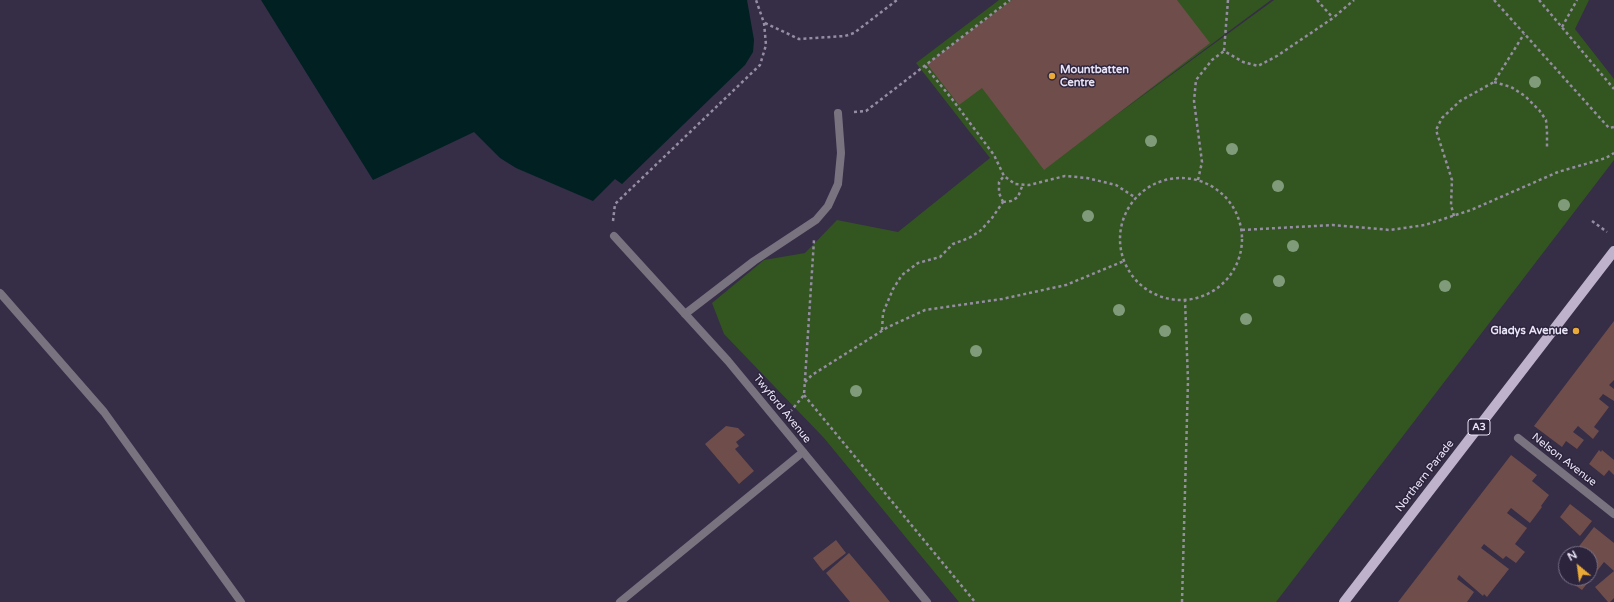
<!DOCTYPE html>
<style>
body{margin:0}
#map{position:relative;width:1614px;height:602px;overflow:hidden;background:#362d47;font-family:"Varela Round",sans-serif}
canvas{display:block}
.north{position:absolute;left:1558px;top:546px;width:40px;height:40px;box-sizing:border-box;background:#2c243d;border:1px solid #787187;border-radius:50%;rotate:331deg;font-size:11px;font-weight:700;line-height:16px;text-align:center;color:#eae5f6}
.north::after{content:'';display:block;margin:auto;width:14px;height:18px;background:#eaaa38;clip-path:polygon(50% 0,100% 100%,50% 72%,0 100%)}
</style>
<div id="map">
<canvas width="1614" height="602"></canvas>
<div class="north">N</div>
</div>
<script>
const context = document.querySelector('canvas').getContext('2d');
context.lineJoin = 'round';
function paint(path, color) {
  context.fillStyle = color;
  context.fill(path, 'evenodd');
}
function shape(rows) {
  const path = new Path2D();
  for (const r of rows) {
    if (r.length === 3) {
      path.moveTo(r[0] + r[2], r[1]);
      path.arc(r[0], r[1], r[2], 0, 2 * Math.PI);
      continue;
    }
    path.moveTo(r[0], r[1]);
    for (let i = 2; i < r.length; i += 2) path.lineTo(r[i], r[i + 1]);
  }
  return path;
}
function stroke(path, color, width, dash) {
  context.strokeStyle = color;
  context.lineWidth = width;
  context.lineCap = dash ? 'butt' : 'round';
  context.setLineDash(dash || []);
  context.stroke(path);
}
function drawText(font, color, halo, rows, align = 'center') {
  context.font = font + ' "Varela Round",sans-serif';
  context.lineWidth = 3;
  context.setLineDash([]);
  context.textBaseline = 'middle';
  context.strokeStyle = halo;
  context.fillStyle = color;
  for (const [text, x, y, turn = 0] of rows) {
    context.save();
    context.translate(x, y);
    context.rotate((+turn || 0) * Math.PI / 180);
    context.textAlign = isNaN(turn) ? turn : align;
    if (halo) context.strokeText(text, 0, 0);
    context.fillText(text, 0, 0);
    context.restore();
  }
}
paint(shape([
 [999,0,1271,0,1104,124,1274,0,1589,0,1575,29,1614,79,1614,160,1276,602,959,602,824,438,724,334,712,303,764,260,805,253,837,220,898,232,990,158,916,63]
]), '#335520');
paint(shape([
 [261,0,747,0,754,40,753,52,745,65,622,184,615,179,593,201,516,168,500,158,474,132,373,180]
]), '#002021');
paint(shape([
 [1012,0,1177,0,1210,43,1044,170,982,88,959,105,927,64],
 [1614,321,1614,380,1609,385,1614,389,1614,401,1603,394,1599,399,1609,407,1594,427,1599,431,1593,439,1578,426,1573,432,1584,440,1577,449,1566,441,1562,447,1534,426],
 [726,426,738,428,745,435,736,442,739,446,735,449,754,471,739,484,705,444],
 [1599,450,1601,452,1602,450,1614,460,1614,475,1609,470,1604,476,1589,464],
 [1511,455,1537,475,1532,481,1549,495,1541,506,1542,507,1530,523,1511,508,1507,513,1527,528,1515,544,1525,552,1516,563,1506,556,1503,559,1484,544,1481,548,1509,569,1487,597,1484,594,1483,596,1459,575,1457,579,1474,592,1467,602,1398,602],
 [1570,504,1592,521,1580,536,1560,517],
 [1594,527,1614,543,1614,598,1610,602,1608,602,1595,587,1614,571,1604,562,1582,590,1562,576,1566,571,1566,578,1590,578,1590,554,1573,554],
 [836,540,846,553,823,571,813,558],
 [849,553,877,586,890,602,850,602,826,573]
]), '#6f4d4a');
stroke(shape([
 [1228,0,1224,51,1243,62,1258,66,1277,56,1333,18,1354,0],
 [1317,0,1333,18],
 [1494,0,1609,128,1614,127],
 [1539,0,1614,89],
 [765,23,799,39,845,36,854,33,897,0],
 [1562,27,1577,0],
 [925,66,952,99,994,155,1004,176,1015,184,1029,185,1065,176,1087,178,1116,185,1136,198],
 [1494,82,1511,87,1525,96,1539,110,1546,120,1547,132,1547,147],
 [854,112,866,111,1010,0],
 [1181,239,61],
 [1198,180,1202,162,1194,101,1196,80,1212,60,1224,51],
 [1003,202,1011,201,1018,197,1023,184],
 [1003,202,999,193,999,182,1004,176],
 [1454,216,1451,205,1452,180,1436,130,1442,118,1460,101,1494,82,1524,34],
 [613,221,615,204,760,65,766,45,764,23,756,0],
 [1592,221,1607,232],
 [1242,230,1333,225,1390,230,1425,225,1471,210,1558,172,1606,158,1614,153],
 [882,330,883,313,893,289,902,275,918,263,940,257,953,244,969,238,980,231,992,218,1003,202],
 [805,382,812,375,888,327,925,310,1002,299,1066,285,1124,261],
 [804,395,975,602],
 [790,412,804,395,814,240],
 [1182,602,1188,381,1185,300]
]), '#958ea3', 2.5, [3, 3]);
stroke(shape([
 [0,293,104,412,241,602],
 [685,314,754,261,816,220,828,206,838,184,841,153,838,113],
 [620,602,803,452]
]), '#797380', 8);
stroke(shape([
 [614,236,728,361,927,602],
 [1518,438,1614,514]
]), '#797380', 8);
stroke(shape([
 [1344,602,1614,251]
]), '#bfb2cd', 10);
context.fillStyle = '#809b79';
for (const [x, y] of [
 [1535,82],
 [1151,141],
 [1232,149],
 [1278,186],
 [1564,205],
 [1088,216],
 [1293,246],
 [1279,281],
 [1445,286],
 [1119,310],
 [1246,319],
 [1165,331],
 [976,351],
 [856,391]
]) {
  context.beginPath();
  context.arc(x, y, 6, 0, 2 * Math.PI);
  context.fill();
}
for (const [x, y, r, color] of [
 [1052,76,4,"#eaaa38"],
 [1576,331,4,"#eaaa38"]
]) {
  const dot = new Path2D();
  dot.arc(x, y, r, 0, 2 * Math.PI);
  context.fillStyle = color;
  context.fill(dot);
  stroke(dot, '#2c243d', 1.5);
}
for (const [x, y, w] of [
 [1479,427,22]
]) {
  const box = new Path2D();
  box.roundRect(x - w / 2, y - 8, w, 16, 3);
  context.fillStyle = '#2c243d';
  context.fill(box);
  stroke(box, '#eae5f6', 1);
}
drawText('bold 10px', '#eae5f6', null, [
 ["A3",1479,427]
]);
drawText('bold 11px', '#eae5f6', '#2c243d', [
 ["Mountbatten",1060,70],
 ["Centre",1060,83],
 ["Gladys Avenue",1568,331,"right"]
], 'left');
drawText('11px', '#eae5f6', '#2c243d', [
 ["Twyford Avenue",782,409,51],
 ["Nelson Avenue",1564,460,38],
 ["Northern Parade",1425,476,-52]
]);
</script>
